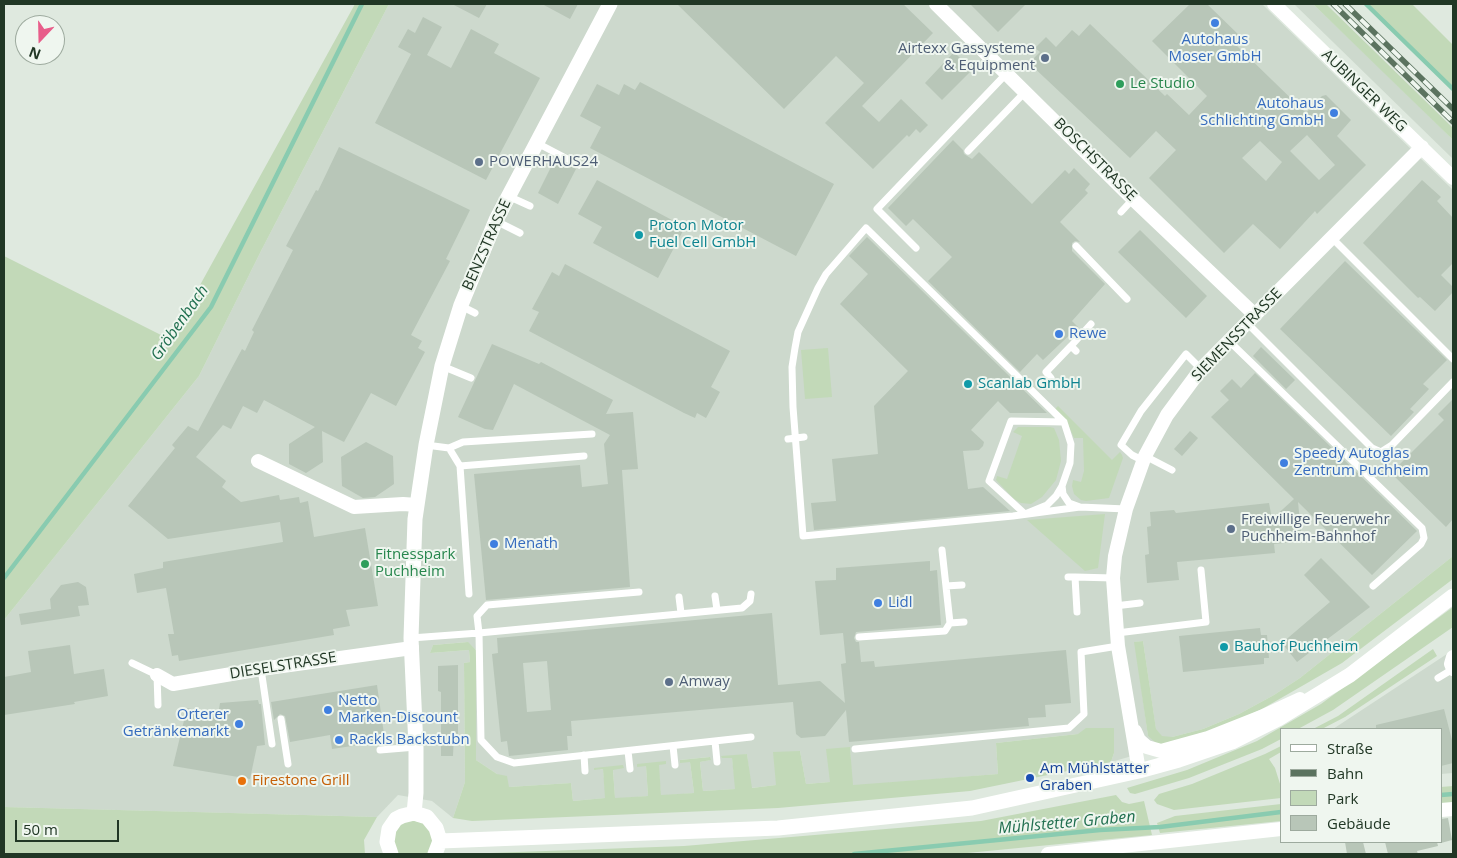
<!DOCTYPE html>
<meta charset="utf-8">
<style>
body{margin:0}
#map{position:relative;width:1457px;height:858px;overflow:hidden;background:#dfe9df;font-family:"Open Sans",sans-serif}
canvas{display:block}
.frame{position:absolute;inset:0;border:5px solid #213725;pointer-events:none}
.legend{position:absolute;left:1280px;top:728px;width:162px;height:115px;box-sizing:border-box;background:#eff6ef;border:1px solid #9daa9e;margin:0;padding:6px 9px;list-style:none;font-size:15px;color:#213725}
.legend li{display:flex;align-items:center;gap:10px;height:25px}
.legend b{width:25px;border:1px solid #9daa9e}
.north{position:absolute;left:15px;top:15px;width:50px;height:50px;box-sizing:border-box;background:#eff6ef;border:1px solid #9daa9e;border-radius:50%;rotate:201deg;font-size:14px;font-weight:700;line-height:20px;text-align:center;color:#213725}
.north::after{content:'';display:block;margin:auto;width:18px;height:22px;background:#e85d8a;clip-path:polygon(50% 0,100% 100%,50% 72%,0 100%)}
.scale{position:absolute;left:15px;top:820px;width:104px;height:22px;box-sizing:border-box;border:2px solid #213725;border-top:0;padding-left:6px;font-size:15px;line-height:18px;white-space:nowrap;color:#213725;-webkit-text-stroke:4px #eff6ef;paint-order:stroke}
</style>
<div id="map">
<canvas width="1457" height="858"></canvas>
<div class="frame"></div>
<ul class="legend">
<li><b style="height:6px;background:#fff"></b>Straße</li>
<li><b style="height:6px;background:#5b735f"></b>Bahn</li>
<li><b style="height:14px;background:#c2d9b8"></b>Park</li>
<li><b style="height:14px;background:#b8c6b8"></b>Gebäude</li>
</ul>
<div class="north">N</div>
<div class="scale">50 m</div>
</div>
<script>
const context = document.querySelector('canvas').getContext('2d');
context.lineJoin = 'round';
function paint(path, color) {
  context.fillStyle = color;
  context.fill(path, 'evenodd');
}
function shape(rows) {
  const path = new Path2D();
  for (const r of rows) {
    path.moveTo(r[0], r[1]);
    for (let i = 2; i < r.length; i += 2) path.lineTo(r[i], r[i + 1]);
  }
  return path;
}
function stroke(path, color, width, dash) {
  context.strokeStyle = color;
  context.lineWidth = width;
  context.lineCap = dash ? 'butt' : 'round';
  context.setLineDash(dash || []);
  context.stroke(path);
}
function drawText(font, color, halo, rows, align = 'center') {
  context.font = font + ' "Open Sans",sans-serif';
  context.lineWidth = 4;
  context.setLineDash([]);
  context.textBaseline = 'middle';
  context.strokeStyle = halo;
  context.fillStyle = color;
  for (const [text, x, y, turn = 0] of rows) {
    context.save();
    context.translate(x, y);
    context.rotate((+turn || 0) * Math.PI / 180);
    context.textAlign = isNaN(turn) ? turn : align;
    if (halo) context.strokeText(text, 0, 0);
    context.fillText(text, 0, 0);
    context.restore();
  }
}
paint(shape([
 [389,4,1262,4,1453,190,1453,556,1300,678,1274,695,1239,714,1203,729,1172,737,1162,737,1156,730,1143,641,1135,642,1148,736,1167,746,1111,762,1114,753,1078,734,996,743,998,774,852,786,850,748,830,782,806,784,800,751,776,785,751,788,747,754,732,758,736,789,703,791,700,762,710,760,709,757,680,760,690,762,694,793,661,796,658,765,646,766,648,796,615,799,613,769,623,766,594,770,603,769,606,798,573,801,571,783,509,787,497,774,476,760,476,650,467,642,433,645,430,653,469,650,470,662,464,663,465,782,453,818,432,801,398,795,377,817,4,807,4,620,199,376,261,251],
 [1294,4,1313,4,1378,66,1453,140,1453,159],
 [1453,650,1453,773,1441,774,1441,729,1333,729]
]), '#cdd9cd');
paint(shape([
 [355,4,389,4,261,251,199,376,4,620,4,256,163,336,158,342,162,354],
 [1313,4,1326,4,1453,128,1453,140],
 [1366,4,1412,4,1453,45,1453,88],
 [828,348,832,397,805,399,801,350],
 [1058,406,1112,460,1120,452,1122,455,1123,458,1109,498,1086,501,1081,500,1074,494,1072,486,1073,480,1081,482,1084,471,1083,438,1074,438,1068,424,1055,409],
 [1018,427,1050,427,1054,428,1059,440,1061,461,1056,480,1042,497,1031,504,1021,503,1014,499,996,480,997,476,1007,479,1022,436,1013,432],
 [1105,514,1098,568,1085,571,1027,520],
 [1453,556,1453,579,1342,663,1262,709,1221,728,1167,746,1156,743,1148,736,1134,642,1143,641,1156,729,1162,736,1172,737,1203,729,1239,714,1274,695,1300,678],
 [1453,607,1453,627,1333,710,1298,729,1281,729,1281,739,1262,749,1189,778,1135,794,1130,793,1127,788,1187,770,1257,741,1321,704],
 [468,642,476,650,476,760,497,774,507,776,509,787,571,783,573,801,605,798,603,769,594,770,594,768,623,765,624,768,613,770,615,798,648,796,646,766,637,767,637,764,666,761,666,764,659,765,661,795,694,793,690,762,680,763,680,760,710,757,711,760,700,762,703,791,735,789,732,758,722,758,721,756,747,754,752,788,776,785,773,752,800,751,806,784,830,782,826,749,850,747,853,785,998,774,996,743,1078,734,1086,728,1114,728,1114,753,1111,762,970,791,778,808,472,821,453,818,465,782,464,663,470,662,469,650,430,653,433,645],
 [1433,649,1437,656,1345,717,1322,729,1313,729,1338,716],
 [1281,746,1281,752,1269,759,1275,768,1281,787,1281,798,1174,810,1157,804,1154,800,1159,794,1192,784,1265,754],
 [1453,786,1453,803,1441,805,1441,787],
 [1116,795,1122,802,1129,804,1144,801,1152,835,957,854,463,854,684,846,981,821],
 [1281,804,1281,821,1160,833,1157,823,1175,816],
 [4,807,194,812,377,817,364,840,365,854,4,854],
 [408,819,427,824,434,842,428,854,398,854,395,850,393,831,397,826]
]), '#c2d9b8');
stroke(shape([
 [1366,4,1453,89],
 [4,578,211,307,362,4],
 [1441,795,1453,794],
 [854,854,1100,830,1160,827,1281,812]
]), '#89cbb0', 4.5);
paint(shape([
 [452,4,487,4,479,18],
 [542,4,578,4,570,19],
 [677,4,903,4,933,33,862,106,879,122,901,99,928,125,920,133,916,129,909,137,907,135,873,169,825,123,864,83,836,56,784,109],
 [970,4,1026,4,998,32],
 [1190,4,1207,4,1243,39,1237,46,1306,113,1322,96,1326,95,1351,120,1337,136,1366,165,1317,214,1315,211,1280,249,1253,224,1224,253,1149,178,1176,150,1156,131,1130,158,1029,63,1040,52,1035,48,1046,37,1056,47,1072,30,1079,36,1090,24,1165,96,1167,94,1189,115,1207,96,1152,41],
 [1307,135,1335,165,1319,180,1290,151],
 [1260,141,1282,162,1266,181,1242,158],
 [423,17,442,27,427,55,451,68,471,29,499,44,494,53,540,78,486,180,375,123,411,54,398,47,408,29,415,33],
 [954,52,972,70,942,100,925,83],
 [640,82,834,184,796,256,590,148,601,127,580,116,597,84,619,95,624,84,635,90],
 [953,140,963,150,964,154,972,159,979,152,1032,204,1065,170,1069,174,1074,168,1090,184,1085,190,1088,193,1060,222,1080,242,1075,241,1072,243,1072,251,1105,284,1072,321,1078,327,1043,360,1037,354,1020,372,928,281,952,257,913,219,906,226,888,208],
 [339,147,470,210,446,259,450,261,411,335,422,341,418,348,425,352,396,406,371,393,344,442,322,431,323,462,306,473,289,464,289,444,315,427,264,400,257,413,243,406,231,429,223,425,196,457,226,481,222,487,241,502,279,495,280,500,299,497,300,503,308,501,314,537,365,528,378,606,346,610,350,626,333,629,334,635,179,661,178,655,172,656,168,634,174,634,166,588,137,593,134,574,163,568,163,562,283,542,280,522,168,539,128,506,175,448,172,445,188,426,198,431,242,349,245,351,254,332,252,330,293,250,286,246,316,190,318,191],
 [555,159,576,169,558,204,538,193],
 [597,180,685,227,658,278,593,243,602,227,578,214],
 [1422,180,1441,197,1437,201,1453,218,1453,263,1441,275,1453,287,1453,292,1435,311,1420,297,1418,298,1363,243],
 [1140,230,1207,296,1186,318,1118,252],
 [867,237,1047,413,1010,413,998,401,971,430,984,442,983,446,979,450,963,451,968,489,983,487,1010,511,814,530,811,503,836,501,832,459,878,454,874,406,908,371,840,304,868,274,849,256],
 [1345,261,1447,360,1423,384,1429,389,1410,409,1414,412,1391,436,1280,329],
 [565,264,730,351,711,387,720,392,706,418,697,413,695,418,684,413,529,331,539,312,532,309,552,272,559,276],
 [492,344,539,364,541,362,613,400,606,414,633,412,638,469,622,470,630,587,486,600,474,474,580,465,582,487,608,484,604,444,610,435,514,384,493,430,485,429,458,417],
 [1261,347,1295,380,1286,389,1253,356],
 [1255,373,1417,531,1372,575,1298,502,1301,532,1293,533,1294,542,1274,544,1275,553,1177,562,1179,580,1147,583,1145,555,1149,554,1147,527,1151,526,1150,512,1174,510,1176,513,1269,503,1272,519,1294,499,1211,417,1229,400,1220,391,1232,379,1241,388],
 [1453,399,1453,519,1446,527,1391,473,1444,420,1438,414],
 [1190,431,1198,438,1182,456,1174,449],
 [366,442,393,456,394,484,375,497,363,498,342,486,341,457],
 [1321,558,1370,607,1297,662,1282,643,1330,602,1304,575],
 [930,561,930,571,937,570,941,625,856,632,854,638,856,642,859,642,861,662,874,661,875,667,1066,650,1071,703,1045,705,1046,717,1028,718,1029,726,849,742,846,710,825,736,801,738,796,734,793,702,571,721,572,736,567,736,568,750,509,756,507,741,501,742,492,654,498,653,497,638,772,613,778,685,820,681,845,703,841,664,846,663,843,633,820,635,815,581,836,580,836,568],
 [547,661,551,710,527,712,523,663],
 [78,582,86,587,89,605,78,606,80,616,21,625,19,614,51,609,50,599,61,585],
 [1260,628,1261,635,1267,635,1269,658,1264,658,1264,664,1183,672,1179,636],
 [70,645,74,674,104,669,108,696,74,702,75,704,4,715,4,677,31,672,28,651],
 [458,665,458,734,454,733,453,756,441,756,441,692,438,691,438,666],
 [377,685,385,741,332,749,330,735,290,742,285,716,280,714,274,720,271,702],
 [258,700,259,704,261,704,265,745,257,746,250,779,173,766,187,708,218,715,220,703],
 [1444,709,1453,744,1453,763,1441,766,1441,729,1376,729,1376,725],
 [1448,818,1452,840,1441,843,1441,819],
 [1345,842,1363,842,1366,854,1347,854],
 [1385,842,1437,842,1438,846,1417,851,1418,854,1388,854]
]), '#b8c6b8');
stroke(shape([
 [537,143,579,165],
 [968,151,1026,91],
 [508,196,530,206],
 [1121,212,1133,199],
 [496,221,520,233],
 [1332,238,1453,359],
 [1076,246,1127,299],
 [916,248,877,209,1007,73],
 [461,306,475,313],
 [1247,323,1372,448,1381,452,1392,445,1453,382],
 [1229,341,1422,528,1424,538,1421,544,1373,586],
 [1071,346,1091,324],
 [442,366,471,378],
 [1051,378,1046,372,1071,346,1076,351],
 [788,439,804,437],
 [426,445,449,448,460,466,584,456],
 [449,448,463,442,592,434],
 [1145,456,1172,470],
 [1144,461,1132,455,1121,445,1141,411,1186,354,1201,369],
 [460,466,469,594],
 [1062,486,1056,496,1047,505,1025,514,989,481,1011,421,1064,422],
 [1080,507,1013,516,803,536,793,407,792,367,795,348,798,332,818,288,826,274,866,228,1064,422,1071,444,1070,463,1062,486,1063,494,1069,503,1080,507,1126,509],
 [942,550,950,623,964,622],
 [1068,577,1075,577,1077,612],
 [1075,577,1113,578],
 [946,586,962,585],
 [639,592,487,605,477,616,479,633,742,608,750,601,751,594],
 [715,596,717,610],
 [679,597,681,613],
 [1115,606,1140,603],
 [1117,633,1206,622,1201,570],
 [859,637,945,631,950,623],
 [411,638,479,633,481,740,497,757,514,763,751,737],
 [132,663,157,675,158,705],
 [261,669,272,744],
 [1438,678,1453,669],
 [281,719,288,764],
 [715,741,717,762],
 [673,746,675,765],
 [855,749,1069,728,1084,714,1081,652,1118,646],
 [380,750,416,747],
 [628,751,630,769],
 [584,755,585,771]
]), '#fff', 7);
stroke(shape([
 [936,4,1133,199,1255,315],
 [1274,4,1453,178],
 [258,461,354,507,403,504,417,505],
 [1453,657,1451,664,1453,669],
 [157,675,173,684,261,669,412,648],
 [1135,731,1139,740,1147,747,1161,751,1208,738,1261,717,1300,699],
 [1139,771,1118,646,1113,578,1115,556,1126,509,1145,456,1167,415,1201,369,1422,147],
 [1441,810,1453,809],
 [1048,854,1281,829]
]), '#fff', 14);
stroke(shape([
 [414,813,416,793,416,747,411,638,415,519,426,445,442,366,461,305,496,220,610,4],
 [440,841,778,828,972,808,1139,771,1179,760,1232,742,1278,719,1350,675,1453,596],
 [391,854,387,842,389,829,396,819,402,816,414,813,427,817,436,828,440,841,435,854]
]), '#fff', 15);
const rail = shape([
 [1333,4,1453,122],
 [1345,4,1453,109]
]);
stroke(rail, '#5b735f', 5.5);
stroke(rail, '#eff6ef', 4, [11]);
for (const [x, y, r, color] of [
 [1215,23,5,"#3f7fe0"],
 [1045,58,5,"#5c6f8a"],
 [1120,84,5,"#2e9e5b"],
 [1334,113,5,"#3f7fe0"],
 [479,162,5,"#5c6f8a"],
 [639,235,5,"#0f9aa8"],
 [1059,334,5,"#3f7fe0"],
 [968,384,5,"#0f9aa8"],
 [1284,463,5,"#3f7fe0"],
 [1231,529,5,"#5c6f8a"],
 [494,544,5,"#3f7fe0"],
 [365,564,5,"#2e9e5b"],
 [878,603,5,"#3f7fe0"],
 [1224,647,5,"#0f9aa8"],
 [669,682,5,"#5c6f8a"],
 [328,710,5,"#3f7fe0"],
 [239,724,5,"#3f7fe0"],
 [339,740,5,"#3f7fe0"],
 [1030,778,5,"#1a4fb4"],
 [242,781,5,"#e8710a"]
]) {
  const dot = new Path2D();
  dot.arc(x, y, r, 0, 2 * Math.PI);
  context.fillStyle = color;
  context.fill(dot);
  stroke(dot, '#eff6ef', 2);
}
drawText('15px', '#366cbe', '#eff6ef', [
 ["Autohaus",1215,40,"center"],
 ["Moser GmbH",1215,57,"center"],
 ["Autohaus",1324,104,"right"],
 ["Schlichting GmbH",1324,121,"right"],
 ["Rewe",1069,334],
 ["Speedy Autoglas",1294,454],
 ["Zentrum Puchheim",1294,471],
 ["Menath",504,544],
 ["Lidl",888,603],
 ["Netto",338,701],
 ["Marken-Discount",338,718],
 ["Orterer",229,715,"right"],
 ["Getränkemarkt",229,732,"right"],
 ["Rackls Backstubn",349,740]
], 'left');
drawText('15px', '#4e5e75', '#eff6ef', [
 ["Airtexx Gassysteme",1035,49,"right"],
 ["& Equipment",1035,66,"right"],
 ["POWERHAUS24",489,162],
 ["Freiwillige Feuerwehr",1241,520],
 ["Puchheim-Bahnhof",1241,537],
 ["Amway",679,682]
], 'left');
drawText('15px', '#27864d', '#eff6ef', [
 ["Le Studio",1130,84],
 ["Fitnesspark",375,555],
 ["Puchheim",375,572]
], 'left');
drawText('15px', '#213725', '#eff6ef', [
 ["AUBINGER WEG",1364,91,44],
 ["BOSCHSTRASSE",1095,160,45],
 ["BENZSTRASSE",487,245,-66],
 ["SIEMENSSTRASSE",1237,335,-46],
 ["DIESELSTRASSE",283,666,-9]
]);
drawText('15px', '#0d838f', '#eff6ef', [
 ["Proton Motor",649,226],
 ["Fuel Cell GmbH",649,243],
 ["Scanlab GmbH",978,384],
 ["Bauhof Puchheim",1234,647]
], 'left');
drawText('15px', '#164399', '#eff6ef', [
 ["Am Mühlstätter",1040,769],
 ["Graben",1040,786]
], 'left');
drawText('15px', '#c56008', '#eff6ef', [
 ["Firestone Grill",252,781]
], 'left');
drawText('italic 16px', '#206f4f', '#eff6ef', [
 ["Gröbenbach",180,323,-55],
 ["Mühlstetter Graben",1067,823,-5]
]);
</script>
